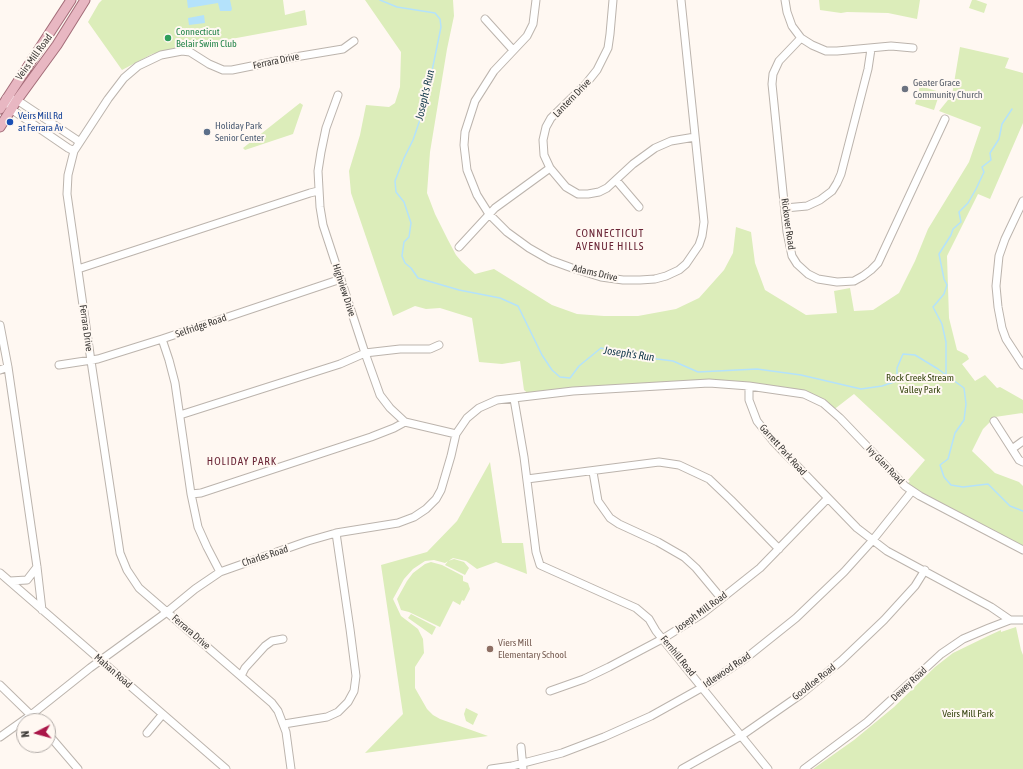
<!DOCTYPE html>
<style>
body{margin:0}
#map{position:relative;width:1023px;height:769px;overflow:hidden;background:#fff8f2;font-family:"Asap Condensed",sans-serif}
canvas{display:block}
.north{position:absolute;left:16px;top:713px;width:40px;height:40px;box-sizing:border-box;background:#fff8f2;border:1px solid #b2aca8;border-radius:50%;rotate:264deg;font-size:11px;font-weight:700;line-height:16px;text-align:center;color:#3e3b38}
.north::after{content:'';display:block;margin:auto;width:14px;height:18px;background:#aa1649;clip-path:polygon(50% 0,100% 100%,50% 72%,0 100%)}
</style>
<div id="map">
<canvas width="1023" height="769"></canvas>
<div class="north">N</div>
</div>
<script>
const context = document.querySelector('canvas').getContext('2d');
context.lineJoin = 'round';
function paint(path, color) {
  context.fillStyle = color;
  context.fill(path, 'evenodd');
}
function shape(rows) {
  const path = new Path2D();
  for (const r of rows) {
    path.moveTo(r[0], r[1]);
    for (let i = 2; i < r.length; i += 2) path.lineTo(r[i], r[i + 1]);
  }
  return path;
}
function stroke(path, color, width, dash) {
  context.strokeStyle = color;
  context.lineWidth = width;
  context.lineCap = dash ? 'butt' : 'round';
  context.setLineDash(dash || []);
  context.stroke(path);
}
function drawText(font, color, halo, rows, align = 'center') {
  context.font = font + ' "Asap Condensed",sans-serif';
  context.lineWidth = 4;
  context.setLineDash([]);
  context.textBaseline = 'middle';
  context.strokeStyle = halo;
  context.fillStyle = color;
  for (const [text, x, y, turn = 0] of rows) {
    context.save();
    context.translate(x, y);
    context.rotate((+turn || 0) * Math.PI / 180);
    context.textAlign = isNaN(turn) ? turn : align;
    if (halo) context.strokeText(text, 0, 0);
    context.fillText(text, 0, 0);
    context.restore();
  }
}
paint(shape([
 [102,0,283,0,285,15,305,10,307,25,204,44,183,46,152,54,122,70,88,22,99,3],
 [365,0,453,0,454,16,447,49,430,152,427,193,435,214,448,240,456,255,462,262,475,274,494,269,552,305,577,314,604,316,638,316,676,309,699,298,724,270,733,253,736,227,751,232,755,263,765,290,806,315,837,313,834,291,850,288,854,311,873,310,899,293,915,261,928,229,969,162,981,127,939,111,952,95,960,47,1009,58,1005,68,1023,73,1023,123,990,199,978,194,947,256,949,318,957,350,967,355,969,359,962,364,975,381,985,375,997,388,1000,387,1023,400,1023,414,1022,413,995,417,983,429,972,451,995,473,1019,482,1023,486,1023,550,905,486,910,481,908,480,925,460,854,394,832,411,804,394,709,383,531,396,524,390,520,361,502,364,479,362,472,318,440,308,426,309,415,306,393,316,351,193,349,171,360,135,366,105,389,107,395,103,400,87,401,52],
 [819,0,920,0,917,19,888,13,847,12,841,13,820,10],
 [972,0,976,0,987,4,984,13,969,8],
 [920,86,940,92,934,110,915,104],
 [300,103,303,105,293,134,245,150,243,148],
 [490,462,502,543,523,543,527,574,496,562,477,569,466,561,453,558,445,563,434,560,425,561,413,569,404,579,393,599,401,616,418,629,423,639,424,653,415,667,415,688,427,709,433,715,440,719,488,736,365,753,403,714,381,565,427,552,457,521],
 [454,559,464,562,469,568,465,575,445,565,448,561],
 [431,562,442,565,463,576,463,581,468,583,470,589,464,601,462,600,460,605,453,601,440,627,409,612,401,610,397,599,407,581,413,573,425,564],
 [411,614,436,627,432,635,408,618],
 [1016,627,1021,650,1023,655,1023,769,813,769,854,740,894,707,935,667,953,653,988,636,1001,630,1001,632],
 [466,708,478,714,473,725,466,721,464,714]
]), '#dcedba');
paint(shape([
 [187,0,230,0,232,9,231,11,220,11,218,3,188,8],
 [204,15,205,23,189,25,188,18]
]), '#b4e2fb');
stroke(shape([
 [380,0,397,7,435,13,440,19,441,27,425,105,413,140,404,158,395,181,396,192,404,202,411,223,409,237,404,242,402,256,405,263,411,268,418,278,459,290,500,298,518,306,542,355,552,370,560,377,570,378,579,366,601,348,617,353,637,353,657,359,673,361,698,372,757,369,801,375,861,389,882,386,897,381,897,368,903,354,915,355,938,369,964,388,966,404,964,420,955,433,948,459,940,465,944,477,951,485,963,487,988,484,1010,506,1023,511],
 [946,374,946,342,942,324,933,307,944,294,947,285,944,279,939,254,951,235,953,229,961,222,959,212,968,203,976,189,984,172,982,167,991,160,990,153,999,139,1002,124,1012,109]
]), '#b4e2fb', 1.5);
const minor = shape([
 [536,0,533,24,527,36,494,71,475,101,465,132,464,145,467,170,477,195,489,214,507,232,529,248,550,260,572,268,601,277,623,280,640,280,655,279,666,276,679,270,686,264,699,245,702,236,704,222,681,0],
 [613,0,610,34,608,48,597,70,585,85,551,118,546,127,543,140,544,155,550,168,566,187,578,194,588,194,599,192,607,188,633,164,655,148,671,141,695,137],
 [785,0,787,12,792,26,801,38,812,45,826,51,837,51,891,46,913,48],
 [485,19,513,50],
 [801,38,779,61,773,74,772,84,787,232,792,256,797,264,808,274,818,279,837,282,854,281,863,276,871,270,878,263,945,119],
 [338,95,326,128,321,152,318,171,320,207,323,225,365,353,380,395,390,408,405,422,456,434],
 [74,151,68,148,11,109,6,98,17,100,80,142],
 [616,180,639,207],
 [1023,201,1005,239,999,256,996,286,998,307,1002,328,1006,339,1023,365],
 [785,208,807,206,820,200,832,191,837,183,841,174,868,69,871,49],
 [459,247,495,208,550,168],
 [78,269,310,193,318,191],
 [0,325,8,367,37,567,42,610],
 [162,339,169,360,175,383,191,494,198,527,207,547,220,572],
 [59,365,98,359,162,339,341,279],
 [0,370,8,367],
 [749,386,749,400,757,421,773,441,857,528,887,551,991,607,1010,620],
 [514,399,524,457,536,552,540,565,636,608,649,619,656,631,768,769],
 [180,415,340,364,365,353,400,349,430,349,439,345],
 [994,421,1019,460,1023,462],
 [1012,449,1023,441],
 [593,472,598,501,610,518,619,524,658,542,684,557,696,568,721,598],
 [527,479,659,462,679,465,709,479,731,500,779,549],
 [191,494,201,493,371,437,394,428,405,422],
 [0,573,226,769],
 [10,581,27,580,37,567],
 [241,676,245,668,265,646,272,641,283,639],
 [0,685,37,721],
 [550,691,584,679,609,667,664,638,702,614,760,568,828,498],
 [284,724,327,717,338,712,348,702,354,691,356,676,350,629,336,533],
 [147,733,162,715],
 [48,734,78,769],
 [0,737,31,715,90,668,167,612,195,589,220,572,308,541,336,533,398,523,414,517,426,509,436,499,441,490,451,456,456,434,467,418,479,408,497,400,573,391,709,383,749,386,804,394,823,403,840,418,905,486,920,496,1023,550],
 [521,747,523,769],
 [291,769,286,732,278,711,272,703,139,588,127,570,120,553,91,361,67,194,68,175,74,151,108,99,124,78,138,66,161,55,182,51,190,52,209,64,223,70,232,70,301,56,343,49,354,41],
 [491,769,512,766,562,753,604,737,651,716,703,687,746,658,796,618,844,572,872,541,912,491],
 [682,769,741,736,800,695,841,661,884,620,915,586,925,570],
 [804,769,867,722,941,654,963,639,989,628,1010,620,1023,620]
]);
const major = shape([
 [0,109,71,0],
 [0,127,17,100,57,45,85,0]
]);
stroke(minor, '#bcb4ad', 9);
stroke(major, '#a36c78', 11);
stroke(minor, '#fff', 7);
stroke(major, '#e8b7c2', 9);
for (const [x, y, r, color] of [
 [168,38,4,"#2e9e5b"],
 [905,89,4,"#6b7280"],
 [10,122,4,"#1a4fb4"],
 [207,132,4,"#5c6f8a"],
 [490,649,4,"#8d6e63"]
]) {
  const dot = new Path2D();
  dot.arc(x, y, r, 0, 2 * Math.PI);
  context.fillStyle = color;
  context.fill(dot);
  stroke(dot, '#fff8f2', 1.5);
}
drawText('10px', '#27864d', '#fff8f2', [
 ["Connecticut",176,32],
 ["Belair Swim Club",176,44]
], 'left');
drawText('10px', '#3e3b38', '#fff8f2', [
 ["Veirs Mill Road",34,57,-54],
 ["Ferrara Drive",276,61,-12],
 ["Lantern Drive",572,98,-46],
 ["Rickover Road",788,224,82],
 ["Adams Drive",595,273,13],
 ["Highview Drive",344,290,72],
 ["Selfridge Road",201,326,-19],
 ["Ferrara Drive",86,328,82],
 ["Garrett Park Road",783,450,48],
 ["Ivy Glen Road",885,465,46],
 ["Charles Road",265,556,-18],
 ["Joseph Mill Road",701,612,-36],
 ["Ferrara Drive",191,632,41],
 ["Fernhill Road",678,656,51],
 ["Idlewood Road",727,670,-34],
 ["Mahan Road",113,671,41],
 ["Goodloe Road",814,682,-38],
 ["Dewey Road",909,684,-43]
]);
drawText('10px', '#5b616d', '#fff8f2', [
 ["Geater Grace",913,83],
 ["Community Church",913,95]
], 'left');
drawText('10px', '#164399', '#fff8f2', [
 ["Veirs Mill Rd",18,116],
 ["at Ferrara Av",18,128]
], 'left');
drawText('10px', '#4e5e75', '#fff8f2', [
 ["Holiday Park",215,126],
 ["Senior Center",215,138]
], 'left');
drawText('10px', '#374510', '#fff8f2', [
 ["Rock Creek Stream",920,378],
 ["Valley Park",920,390],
 ["Veirs Mill Park",968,714]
]);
drawText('10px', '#785e54', '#fff8f2', [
 ["Viers Mill",498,643],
 ["Elementary School",498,655]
], 'left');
drawText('italic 11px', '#1d4153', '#fff8f2', [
 ["Joseph's Run",425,95,-77],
 ["Joseph's Run",629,354,8]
]);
context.letterSpacing = '1px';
drawText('11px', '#692435', '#fff8f2', [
 ["CONNECTICUT",610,234],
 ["AVENUE HILLS",610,247],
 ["HOLIDAY PARK",242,462]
]);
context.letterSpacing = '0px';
</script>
